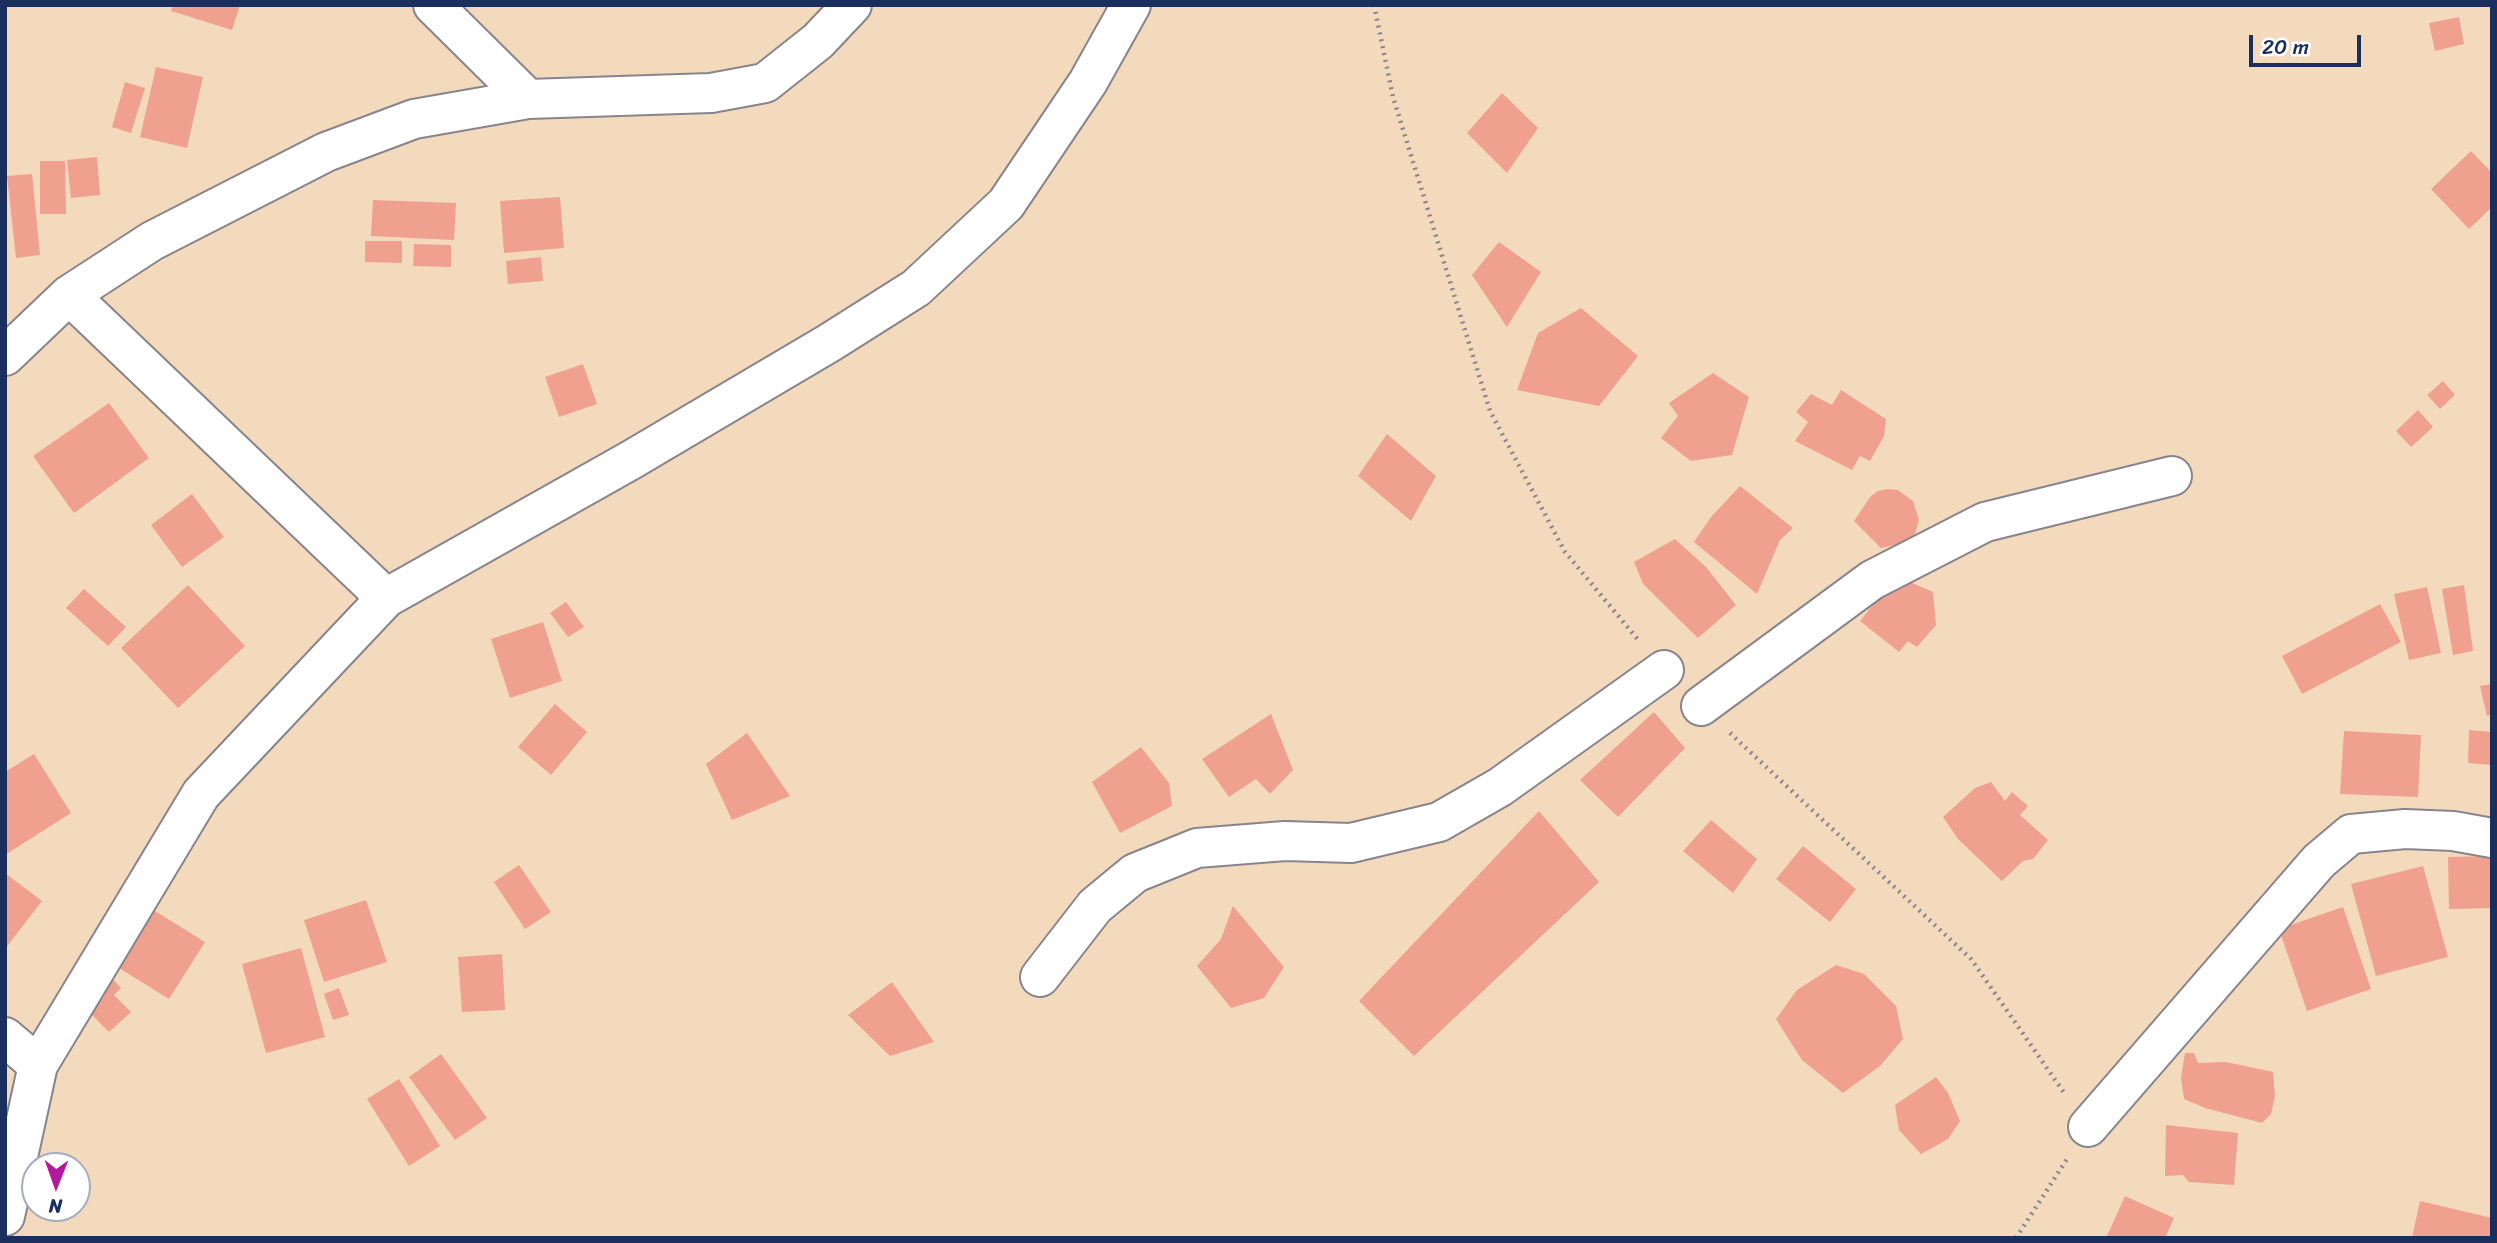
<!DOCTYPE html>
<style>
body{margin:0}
#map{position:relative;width:2497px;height:1243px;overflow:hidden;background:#f4dabc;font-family:Sriracha,sans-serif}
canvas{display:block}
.frame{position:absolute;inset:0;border:7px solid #1b2f5e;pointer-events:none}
.north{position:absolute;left:21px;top:1152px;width:70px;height:70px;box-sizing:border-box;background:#fff;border:2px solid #a4acbf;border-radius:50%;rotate:181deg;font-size:19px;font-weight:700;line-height:28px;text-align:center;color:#1b2f5e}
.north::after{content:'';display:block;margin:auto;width:24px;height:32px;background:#b5179e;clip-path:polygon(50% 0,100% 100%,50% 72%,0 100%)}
.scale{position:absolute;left:2249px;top:35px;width:112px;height:32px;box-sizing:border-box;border:4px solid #1b2f5e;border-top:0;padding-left:9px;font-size:21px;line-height:24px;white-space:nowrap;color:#1b2f5e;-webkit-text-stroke:5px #fff;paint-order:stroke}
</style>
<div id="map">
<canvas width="2497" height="1243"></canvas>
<div class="frame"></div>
<div class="north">N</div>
<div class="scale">20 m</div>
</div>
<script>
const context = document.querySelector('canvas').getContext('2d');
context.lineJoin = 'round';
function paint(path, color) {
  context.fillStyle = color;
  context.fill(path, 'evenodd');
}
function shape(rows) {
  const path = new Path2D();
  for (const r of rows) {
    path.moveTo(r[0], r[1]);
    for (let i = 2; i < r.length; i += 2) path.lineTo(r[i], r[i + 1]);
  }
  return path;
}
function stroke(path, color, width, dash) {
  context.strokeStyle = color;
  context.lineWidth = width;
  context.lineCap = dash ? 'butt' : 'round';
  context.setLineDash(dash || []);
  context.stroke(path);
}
paint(shape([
 [173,5,240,5,232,30,171,11],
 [2459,17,2464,44,2435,51,2429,23],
 [156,67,203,77,187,148,140,137],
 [125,82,145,88,131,133,112,127],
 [1502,93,1538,128,1507,173,1467,133],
 [2471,151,2492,173,2492,207,2469,229,2431,189],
 [97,157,100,195,71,198,67,160],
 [40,161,65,161,66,214,40,214],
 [32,174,40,255,16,258,7,176],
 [560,197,564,248,504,253,500,201],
 [373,200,456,203,454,240,371,236],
 [365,241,402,241,402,263,365,262],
 [1499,242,1541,272,1507,327,1472,275],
 [414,244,451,245,451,267,413,266],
 [541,257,543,281,508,284,506,261],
 [1581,308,1638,356,1599,406,1517,390,1538,333],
 [583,364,597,404,559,417,545,377],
 [1713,373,1749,397,1732,455,1691,461,1661,438,1678,416,1669,403],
 [2443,381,2455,395,2440,409,2427,395],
 [1841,390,1886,419,1884,436,1870,461,1860,456,1852,470,1795,441,1808,422,1796,412,1811,394,1832,405],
 [109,403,149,458,74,513,33,456],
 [2418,410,2433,427,2411,447,2396,431],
 [1387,434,1436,476,1411,521,1358,476],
 [1740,486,1793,528,1780,540,1757,594,1694,542,1711,517],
 [1888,489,1898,490,1913,501,1919,520,1913,541,1881,548,1854,521,1871,496,1878,491],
 [192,494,224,537,182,567,151,525],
 [1675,539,1706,567,1736,605,1698,638,1643,584,1634,562],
 [1896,576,1933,592,1936,625,1917,647,1908,641,1899,652,1860,621],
 [188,585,245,646,178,708,121,648],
 [2464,585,2473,651,2453,655,2442,589],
 [2427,587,2441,653,2409,660,2394,594],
 [84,589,126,627,108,646,66,608],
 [566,602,584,627,568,637,550,613],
 [2380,604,2401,642,2302,694,2282,656],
 [543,622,562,681,510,698,491,639],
 [2492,684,2492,714,2487,716,2480,686],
 [555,704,587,732,551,775,518,747],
 [1654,712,1685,748,1618,817,1580,780],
 [1271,714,1293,770,1270,794,1256,779,1229,797,1202,759],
 [2469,730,2492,732,2492,765,2468,763],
 [2344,731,2421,735,2418,797,2340,794],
 [747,733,790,796,732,820,706,764],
 [1141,747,1169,783,1172,806,1120,833,1092,782],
 [34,754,71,813,5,855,5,772],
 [1991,782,2005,801,2012,792,2028,806,2020,815,2048,840,2033,859,2023,861,2002,881,1958,839,1943,817,1975,788],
 [1539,811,1599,882,1414,1056,1359,1001],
 [1711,820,1757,859,1733,893,1683,851],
 [1803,846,1856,889,1830,922,1776,879],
 [2492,856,2492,908,2449,909,2448,857],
 [519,865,551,912,525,929,494,882],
 [2423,866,2448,957,2376,976,2351,884],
 [5,873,42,901,5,949],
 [366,900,387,962,324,982,304,920],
 [147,906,205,942,169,999,111,963],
 [1233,906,1284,967,1264,998,1231,1008,1197,966,1221,939],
 [2343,907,2371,989,2307,1011,2279,929],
 [301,948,325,1037,266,1053,242,964],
 [502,954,505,1010,462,1012,458,957],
 [1836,965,1864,974,1896,1006,1903,1039,1880,1066,1843,1093,1802,1060,1776,1019,1797,990],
 [108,974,121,988,114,995,131,1012,109,1032,79,1002],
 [892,982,934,1042,890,1056,848,1015],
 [339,988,349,1015,333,1020,324,994],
 [2185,1053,2194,1053,2198,1063,2226,1062,2273,1072,2275,1096,2271,1114,2262,1123,2205,1108,2184,1099,2181,1078],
 [441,1054,487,1118,455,1140,409,1077],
 [1936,1077,1948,1093,1960,1121,1948,1139,1921,1154,1899,1130,1895,1105],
 [399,1079,440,1146,409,1166,367,1099],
 [2166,1125,2238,1133,2234,1185,2189,1182,2183,1175,2165,1176],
 [2125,1196,2174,1218,2165,1238,2106,1238],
 [2420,1201,2492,1218,2492,1238,2412,1238]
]), '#efa08f');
const minor = shape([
 [433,5,528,99],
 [69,295,386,598],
 [5,356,69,295,152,241,326,152,414,119,528,99,711,93,765,83,818,41,852,5],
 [1701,706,1872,580,1985,522,2172,476],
 [1040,977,1095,906,1135,873,1197,848,1285,841,1351,843,1439,822,1500,787,1664,670],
 [5,1037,38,1065],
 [2088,1127,2319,861,2351,834,2405,829,2453,831,2492,838],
 [5,1216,38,1065,201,794,386,598,631,460,829,343,916,288,1006,204,1088,82,1131,5]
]);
stroke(minor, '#88848d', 42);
stroke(shape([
 [1374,5,1393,97,1490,411,1565,552,1640,642],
 [1730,733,1971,959,2065,1094],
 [2016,1238,2067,1159]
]), '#88848d', 4.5, [2, 5]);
stroke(minor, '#fff', 38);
</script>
